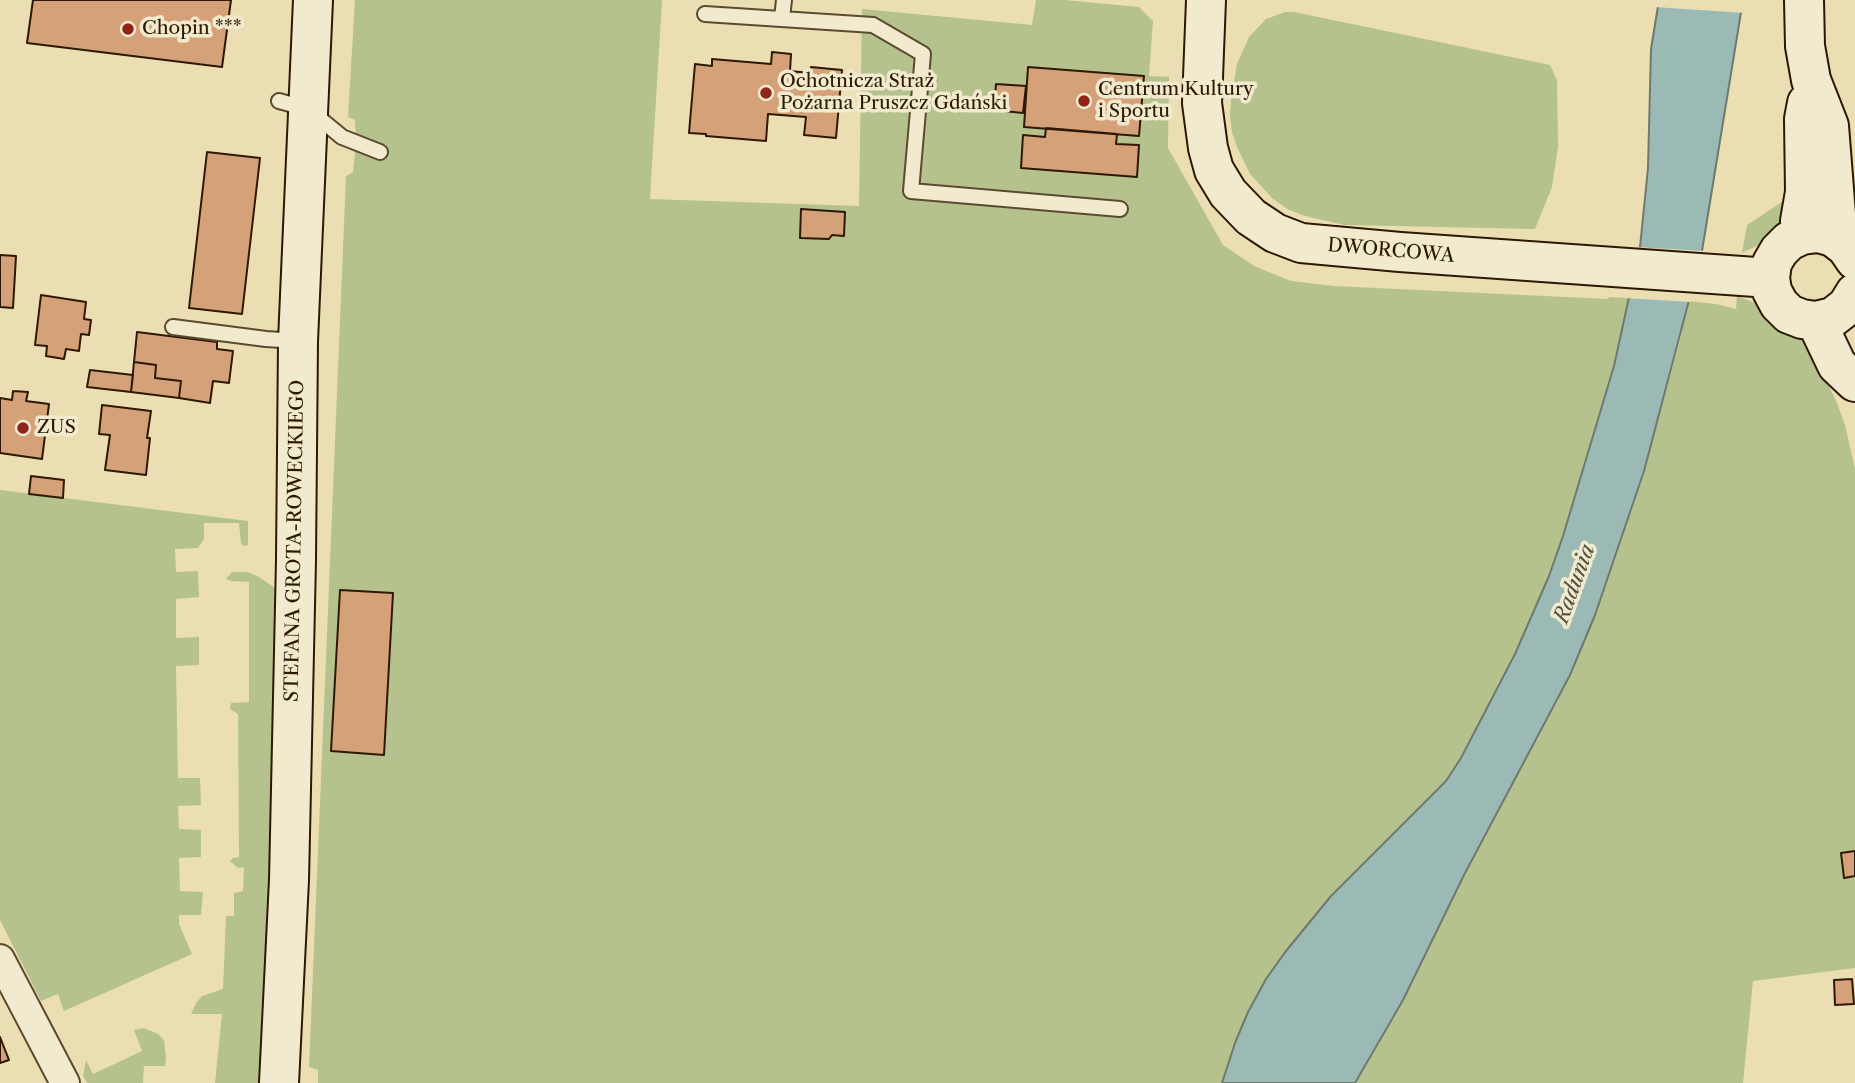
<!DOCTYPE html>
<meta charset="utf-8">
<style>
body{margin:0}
canvas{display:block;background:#ebdeb3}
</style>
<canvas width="1855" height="1083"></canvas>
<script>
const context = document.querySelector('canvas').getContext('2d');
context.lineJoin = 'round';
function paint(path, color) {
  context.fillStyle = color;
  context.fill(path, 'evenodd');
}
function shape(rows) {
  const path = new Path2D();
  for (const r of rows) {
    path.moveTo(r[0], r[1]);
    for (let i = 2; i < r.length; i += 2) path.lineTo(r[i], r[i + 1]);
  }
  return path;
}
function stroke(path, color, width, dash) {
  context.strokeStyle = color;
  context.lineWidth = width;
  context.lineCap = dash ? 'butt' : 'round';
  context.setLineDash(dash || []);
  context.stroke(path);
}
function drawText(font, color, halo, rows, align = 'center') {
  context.font = font + ' "Libre Caslon Text",serif';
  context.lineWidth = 7;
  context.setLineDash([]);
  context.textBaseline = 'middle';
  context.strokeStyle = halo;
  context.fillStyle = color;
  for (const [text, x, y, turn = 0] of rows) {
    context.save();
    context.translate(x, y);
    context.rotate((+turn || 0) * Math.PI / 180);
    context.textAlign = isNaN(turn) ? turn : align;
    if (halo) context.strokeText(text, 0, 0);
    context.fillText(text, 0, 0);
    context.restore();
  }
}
paint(shape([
 [355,0,662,0,650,199,859,206,862,9,1032,25,1036,0,1065,0,1139,7,1153,21,1149,76,1169,77,1168,148,1223,245,1254,266,1291,281,1334,286,1608,299,1609,297,1628,298,1623,329,1614,366,1563,536,1535,610,1482,721,1461,758,1446,781,1331,896,1286,951,1266,979,1248,1012,1235,1043,1222,1083,318,1083,318,1070,309,1067,346,176,353,172,356,142,355,120,348,117],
 [1285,12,1294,12,1550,65,1557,80,1558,147,1552,187,1535,229,1344,225,1305,216,1289,210,1273,199,1250,174,1237,147,1232,132,1230,116,1231,98,1237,64,1249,37,1266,19],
 [1785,200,1789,218,1765,242,1742,253,1747,225],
 [1737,296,1753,302,1778,324,1808,343,1814,362,1827,382,1837,403,1845,425,1855,469,1855,968,1753,981,1743,1083,1355,1083,1403,1000,1464,875,1570,675,1595,615,1644,471,1680,340,1688,301,1716,304,1736,309],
 [0,490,248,521,248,545,244,546,241,544,239,523,204,523,204,539,198,548,175,549,176,572,198,571,199,597,176,599,176,638,199,637,199,665,176,666,178,778,200,778,201,805,178,806,179,829,201,830,201,857,179,858,180,891,203,892,201,915,179,915,179,924,192,954,64,1011,58,994,41,1001,0,920],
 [232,572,248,572,259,577,275,588,277,596,271,894,262,1083,215,1083,222,1014,191,1014,196,1003,202,996,223,989,226,916,234,916,234,893,243,891,244,867,238,868,230,861,233,858,239,857,238,714,230,709,231,703,249,702,249,582,232,581,226,579],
 [144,1028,158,1034,164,1040,166,1058,165,1066,144,1066,143,1083,87,1083,83,1076,86,1060,93,1074,142,1051,134,1030]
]), '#b5c28e');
const water = shape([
 [1659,0,1743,0,1702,251,1644,471,1595,615,1570,675,1464,875,1403,1000,1355,1083,1222,1083,1235,1043,1248,1012,1266,979,1286,951,1331,896,1446,781,1461,758,1515,654,1549,576,1563,536,1614,366,1640,247,1648,168,1651,49,1659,0]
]);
paint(water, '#9bbab6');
stroke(water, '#6f796e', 2);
paint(shape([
 [1655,0,1747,0,1745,13,1654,7],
 [1636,247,1705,251,1691,302,1624,298]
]), '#ebdeb3');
const building = shape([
 [33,0,231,0,222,67,27,43,33,0],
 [772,52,791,54,790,71,810,73,811,67,842,70,836,138,804,135,806,117,768,114,766,141,706,136,706,134,689,133,695,64,712,66,712,59,771,64,772,52],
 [1028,67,1144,76,1139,136,1024,127,1028,67],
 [996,84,1026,86,1023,113,994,110,996,84],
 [1046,128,1117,134,1116,144,1139,145,1137,177,1021,168,1023,135,1045,137,1046,128],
 [207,152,260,158,242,314,189,308,207,152],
 [801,209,845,212,844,236,832,235,829,239,800,238,801,209],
 [0,255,16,256,13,308,0,307,0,255],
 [41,295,86,302,84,319,91,320,89,335,81,334,79,351,66,349,64,359,46,356,47,346,35,345,41,295],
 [137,332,217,342,217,349,233,351,229,383,213,381,210,403,179,398,181,381,155,378,156,365,134,362,137,332],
 [134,362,156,365,155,378,181,381,179,398,131,392,134,362],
 [90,370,133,375,131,392,87,387,90,370],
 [13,391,28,392,26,401,49,404,42,459,0,453,0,398,12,400,13,391],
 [102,405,151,411,147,438,150,438,146,475,105,470,110,435,99,434,102,405],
 [31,476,64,480,63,498,29,494,31,476],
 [340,590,393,593,384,755,331,751,340,590],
 [1855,851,1855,876,1844,878,1841,853,1855,851],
 [1852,979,1854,1004,1835,1005,1834,980,1852,979],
 [0,1037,9,1060,0,1063,0,1037]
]);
paint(building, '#d5a179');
stroke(building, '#2d1803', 2);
const lane = shape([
 [705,14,873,25,923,54,911,191,1120,209],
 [782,18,784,0],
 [279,101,308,109,342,137,380,152],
 [173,327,266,339,297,341]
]);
const street = shape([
 [0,959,65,1083]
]);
const secondary = shape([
 [1206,0,1202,103,1208,148,1214,170,1228,193,1251,217,1275,233,1301,243,1400,252,1770,278],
 [1804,0,1805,46,1811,80,1829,126,1837,227,1833,237],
 [1802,235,1800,221,1805,192,1804,119,1807,103],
 [1855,260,1846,247,1833,237,1818,233,1802,235,1789,241,1779,251,1772,263,1770,278,1772,291,1779,304,1789,314,1802,319,1816,321,1833,317,1847,306,1855,293],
 [1816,321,1837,365,1855,382],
 [279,1083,289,880,296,560,298,341,313,0]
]);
stroke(lane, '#5c4a2f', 18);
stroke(street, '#5c4a2f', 32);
stroke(secondary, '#2d1803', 42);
stroke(lane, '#f2eace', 14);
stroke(street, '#f2eace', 28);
stroke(secondary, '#f2eace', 38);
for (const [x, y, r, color] of [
 [128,29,7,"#8f2418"],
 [766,93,7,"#8f2418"],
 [1084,101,7,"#8f2418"],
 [23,428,7,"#8f2418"]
]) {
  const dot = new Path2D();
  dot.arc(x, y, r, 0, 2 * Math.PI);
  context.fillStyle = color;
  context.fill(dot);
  stroke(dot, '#f2eace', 2.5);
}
drawText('19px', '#2d1803', '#f2eace', [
 ["Chopin ***",142,29],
 ["Ochotnicza Straż",780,82],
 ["Pożarna Pruszcz Gdański",780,104],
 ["Centrum Kultury",1098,90],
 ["i Sportu",1098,112],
 ["ZUS",37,428]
], 'left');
drawText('19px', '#2d1803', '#f2eace', [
 ["DWORCOWA",1391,251,5],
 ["STEFANA GROTA-ROWECKIEGO",295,541,-89]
]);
drawText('italic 21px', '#545142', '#f2eace', [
 ["Radunia",1575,584,-70]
]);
</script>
